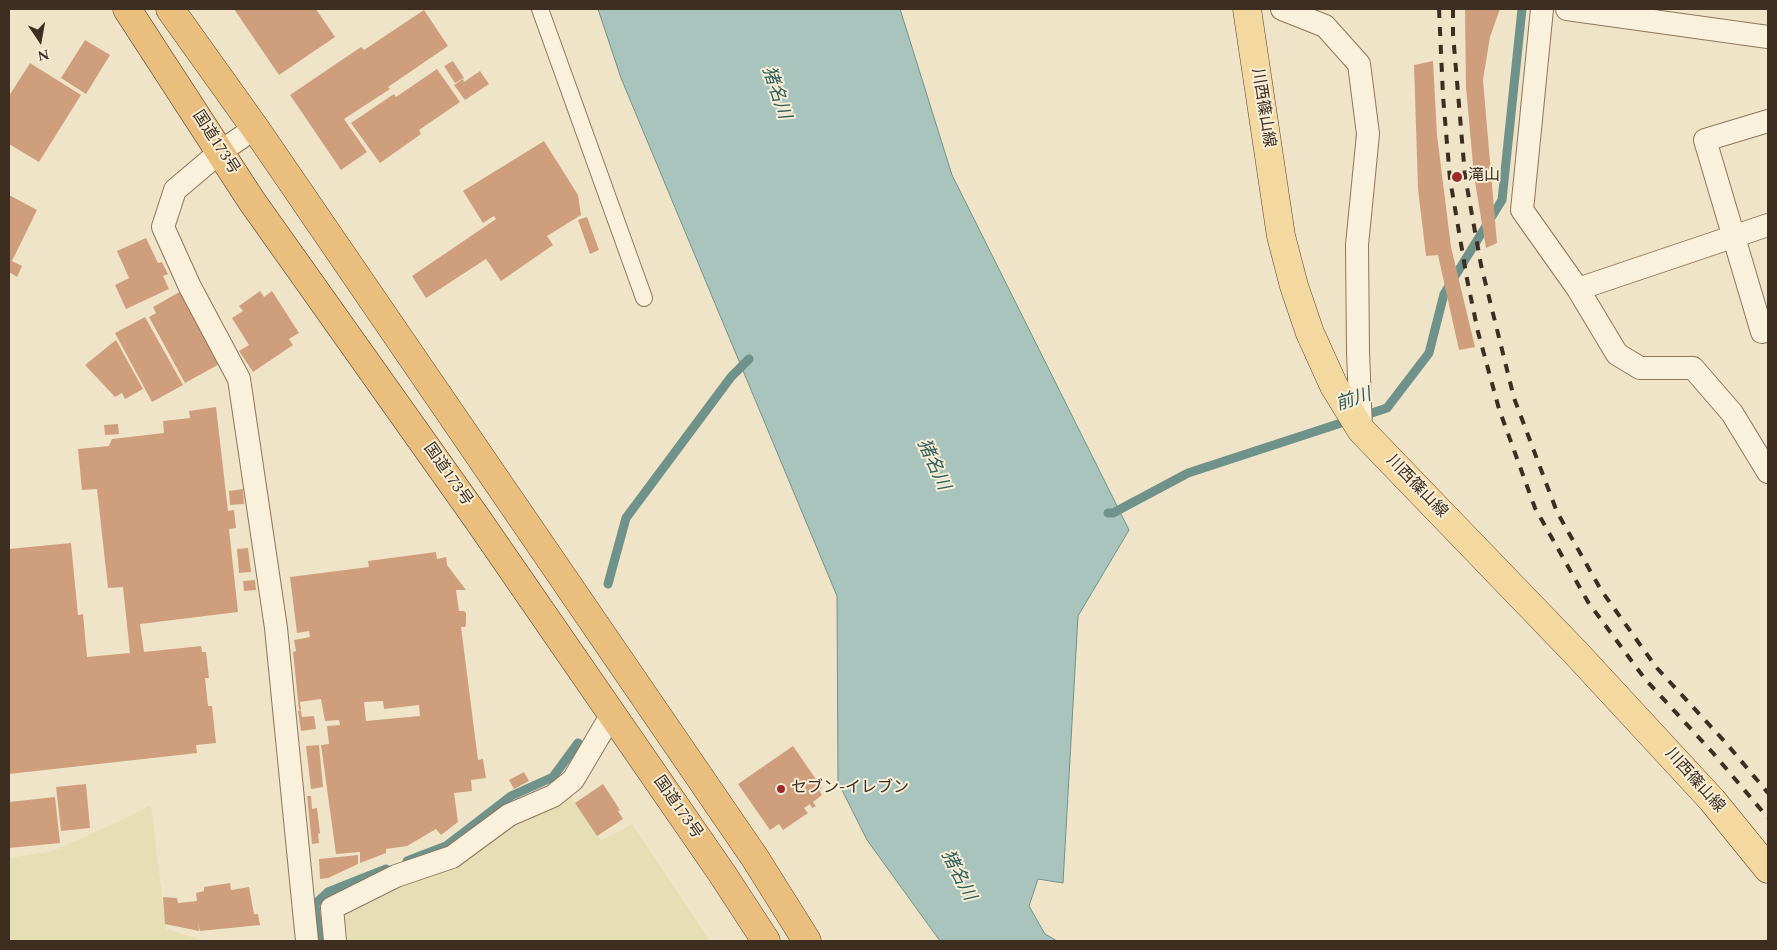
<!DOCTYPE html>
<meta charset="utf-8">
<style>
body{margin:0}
#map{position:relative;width:1777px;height:950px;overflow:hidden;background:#f0e4c8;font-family:Spectral,serif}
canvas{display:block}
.frame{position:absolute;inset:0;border:10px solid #3d2e20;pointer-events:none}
.north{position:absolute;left:15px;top:15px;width:50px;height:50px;-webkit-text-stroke:4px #f7eed8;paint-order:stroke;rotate:168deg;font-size:14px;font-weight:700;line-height:20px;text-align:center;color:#3d2e20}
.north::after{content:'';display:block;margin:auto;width:18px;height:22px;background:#3d2e20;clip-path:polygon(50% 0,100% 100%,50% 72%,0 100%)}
</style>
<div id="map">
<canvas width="1777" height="950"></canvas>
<div class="frame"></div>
<div class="north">N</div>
</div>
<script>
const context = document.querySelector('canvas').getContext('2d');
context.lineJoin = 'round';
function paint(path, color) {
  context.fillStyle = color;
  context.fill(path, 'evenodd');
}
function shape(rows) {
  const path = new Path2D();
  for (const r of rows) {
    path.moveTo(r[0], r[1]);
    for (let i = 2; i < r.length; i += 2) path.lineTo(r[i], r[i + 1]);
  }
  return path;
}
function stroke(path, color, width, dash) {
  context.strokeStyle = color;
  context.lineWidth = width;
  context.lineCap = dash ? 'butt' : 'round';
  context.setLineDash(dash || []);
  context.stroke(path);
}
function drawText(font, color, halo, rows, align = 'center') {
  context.font = font + ' Spectral,"Noto Sans JP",serif';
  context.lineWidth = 4;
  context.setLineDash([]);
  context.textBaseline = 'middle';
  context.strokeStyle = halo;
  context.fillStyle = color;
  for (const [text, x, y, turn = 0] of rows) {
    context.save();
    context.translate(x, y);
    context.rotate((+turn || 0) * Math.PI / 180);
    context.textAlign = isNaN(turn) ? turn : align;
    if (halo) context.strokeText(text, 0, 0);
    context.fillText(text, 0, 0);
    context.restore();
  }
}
paint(shape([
 [570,795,601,841,632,824,710,941,343,941,340,916,516,820],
 [151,805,166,929,204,941,9,941,9,858,53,851,122,820]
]), '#e6deb5');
const water = shape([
 [598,9,900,9,952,175,1129,530,1078,616,1063,883,1038,879,1029,906,1045,934,1057,941,940,941,867,840,838,782,837,596,621,78,598,9]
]);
paint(water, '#a9c4bc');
stroke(water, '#6f938a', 1);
stroke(shape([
 [1108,513,1113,513,1188,473,1387,408,1429,353,1444,294,1502,200,1522,9],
 [608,584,626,518,731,377,749,359],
 [407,861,446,846,511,796,553,777,578,743],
 [319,941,315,904,328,892,386,869]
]), '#6f938a', 9);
paint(shape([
 [234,9,316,9,335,37,279,75],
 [1465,9,1500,9,1490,37,1483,80,1497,243,1486,248,1474,176,1466,87],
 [424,10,448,46,388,87,390,89,344,119,367,152,341,170,290,95,361,47,364,50],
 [85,40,110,55,86,94,61,78],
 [453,61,464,78,455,83,444,66],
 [1433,61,1437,135,1451,247,1475,347,1459,350,1438,255,1426,256,1418,189,1414,65],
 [30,63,81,95,39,162,9,144,9,96],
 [437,69,460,102,419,130,421,134,380,163,351,123,394,94,396,97],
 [480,71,489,84,465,100,454,85,463,79,464,82],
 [544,141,578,195,581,215,547,236,553,245,501,281,486,259,426,298,412,276,496,219,494,216,483,223,463,191],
 [9,195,37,210,12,261,22,266,17,277,9,272],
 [587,217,599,250,590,254,578,220],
 [146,238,158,263,162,262,168,274,163,276,169,289,126,309,115,285,129,278,117,251],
 [183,290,223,362,185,383,149,317,156,313,153,307],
 [260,291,264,297,272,291,299,333,289,339,293,345,253,372,239,351,249,345,232,318,243,311,239,306],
 [145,317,183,385,152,402,115,333],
 [116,340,143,389,125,399,122,393,115,397,85,365],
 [216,407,228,511,234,510,236,528,229,529,238,612,140,624,144,652,201,646,202,652,206,652,209,678,205,678,208,706,212,706,216,743,196,745,197,753,9,774,9,549,71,543,78,615,83,614,87,657,130,653,123,587,108,588,97,489,82,490,78,449,109,446,112,439,164,433,163,421,190,418,189,411],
 [118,424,119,434,105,435,104,425],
 [243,489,244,504,230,505,229,491],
 [248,548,251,572,239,573,237,549],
 [436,552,437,559,446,557,447,565,466,590,456,590,459,611,464,611,466,613,466,625,465,627,461,627,478,760,483,759,486,778,471,780,472,791,454,793,458,822,441,835,436,829,407,846,386,849,386,853,360,863,360,852,336,854,321,745,329,744,327,726,340,725,339,720,325,721,321,699,300,702,301,709,299,710,293,652,296,651,294,640,310,637,309,631,297,633,290,577,369,567,368,561],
 [383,701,384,709,419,705,420,716,366,721,364,702],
 [255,580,256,590,244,591,243,581],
 [301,710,302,717,314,716,316,729,301,731,298,711],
 [319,745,323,787,311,789,306,746],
 [793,746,822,788,819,790,822,795,813,802,816,806,812,808,810,804,804,808,808,813,783,830,779,824,770,830,738,784],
 [524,772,529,781,514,789,509,780],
 [86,784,90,828,61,831,56,787],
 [603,784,620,810,618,811,623,819,597,836,575,803],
 [307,796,311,796,312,809,317,808,320,833,318,834,319,843,312,844],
 [55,797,60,843,9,848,9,802],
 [358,855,358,864,328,878,320,879,319,859],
 [230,883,231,890,249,887,254,914,258,914,260,925,200,931,198,924,199,931,165,924,163,897,177,898,178,903,197,901,196,893,204,891,204,887]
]), '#cf9f7d');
const pedestrian = shape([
 [540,9,644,298]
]);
const minor = shape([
 [1282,9,1325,26,1359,64,1368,134,1357,245,1358,351,1361,430],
 [1542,9,1522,210,1578,289,1617,354,1640,368,1693,368,1732,413,1768,472],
 [1567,9,1768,37],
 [255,128,220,152,175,190,163,227,190,287,239,379,276,628,307,941],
 [1578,289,1768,225],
 [1762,332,1705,140,1768,121],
 [335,941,332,908,396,876,452,857,509,815,553,796,573,780,612,714]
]);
const primary = shape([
 [1247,9,1281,236,1294,286,1310,333,1334,386,1361,430,1576,653,1712,800,1768,869]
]);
const trunk = shape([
 [127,9,251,200,478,520,723,875,766,941],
 [170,9,255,128,755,858,807,941]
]);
stroke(pedestrian, '#8d765c', 18);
stroke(minor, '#8d765c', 24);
stroke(primary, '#5b4430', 29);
stroke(trunk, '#5b4430', 29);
stroke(pedestrian, '#faf1dc', 16);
stroke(minor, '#faf1dc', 22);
stroke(primary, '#f3d9a0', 28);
stroke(trunk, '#eabe7c', 28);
stroke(shape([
 [1439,9,1443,96,1450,179,1467,279,1478,332,1499,409,1535,508,1588,602,1645,679,1713,753,1768,818],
 [1453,9,1453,34,1465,176,1481,265,1514,398,1557,512,1601,590,1656,667,1726,743,1768,793]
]), '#3d2e20', 4, [9, 9]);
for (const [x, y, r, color] of [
 [1457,177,6,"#9e2a2b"],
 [781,789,5,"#9e2a2b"]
]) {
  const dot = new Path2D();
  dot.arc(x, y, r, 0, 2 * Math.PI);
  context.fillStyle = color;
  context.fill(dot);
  stroke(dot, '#f7eed8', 2);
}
drawText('16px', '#3d2e20', '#f7eed8', [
 ["川西篠山線",1262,108,81],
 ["国道173号",215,143,57],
 ["国道173号",447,475,55],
 ["川西篠山線",1416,487,46],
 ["川西篠山線",1694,781,48],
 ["国道173号",677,808,55]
]);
drawText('16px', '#3d2e20', '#f7eed8', [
 ["滝山",1468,177],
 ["セブン-イレブン",791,789]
], 'left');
drawText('italic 18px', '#2f5d5a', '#f7eed8', [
 ["猪名川",775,93,71],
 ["前川",1354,401,-18],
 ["猪名川",932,465,65],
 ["猪名川",957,876,63]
]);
</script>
